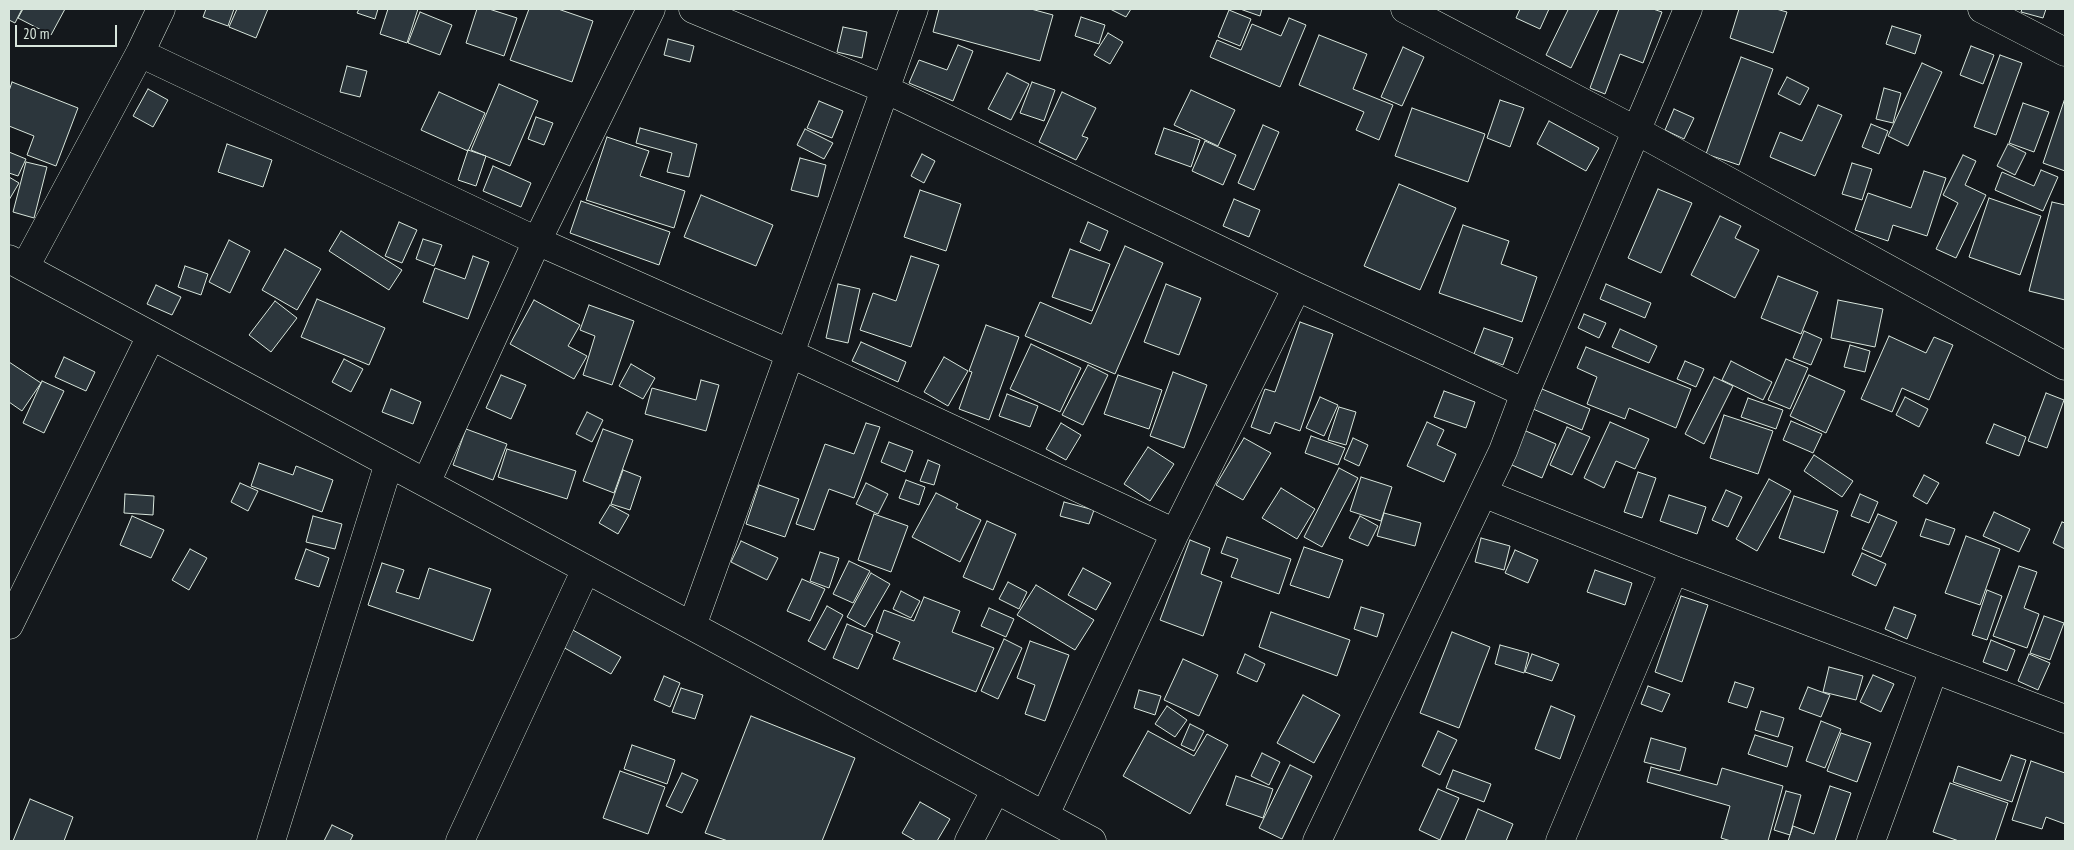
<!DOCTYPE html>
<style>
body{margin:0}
#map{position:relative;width:2074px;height:850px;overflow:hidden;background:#14181c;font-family:"PT Sans Narrow",sans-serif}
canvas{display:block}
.frame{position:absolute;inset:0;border:10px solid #d8e6dc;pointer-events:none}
.scale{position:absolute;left:15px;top:25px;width:102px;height:22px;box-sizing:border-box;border:2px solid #d8e6dc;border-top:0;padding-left:6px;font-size:15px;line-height:18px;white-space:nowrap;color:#d8e6dc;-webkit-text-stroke:4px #14181c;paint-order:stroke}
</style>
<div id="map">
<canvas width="2074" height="850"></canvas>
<div class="frame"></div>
<div class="scale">20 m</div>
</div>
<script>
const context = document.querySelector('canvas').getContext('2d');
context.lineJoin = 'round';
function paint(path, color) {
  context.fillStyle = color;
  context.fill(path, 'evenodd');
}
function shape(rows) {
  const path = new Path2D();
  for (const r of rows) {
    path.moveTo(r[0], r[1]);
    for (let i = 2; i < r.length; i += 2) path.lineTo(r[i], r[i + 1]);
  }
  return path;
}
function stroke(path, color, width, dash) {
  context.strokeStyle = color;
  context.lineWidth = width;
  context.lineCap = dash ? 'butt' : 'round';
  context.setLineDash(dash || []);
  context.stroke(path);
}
const building = shape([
 [9,9,22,9,15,23,9,20,9,9],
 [23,9,65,9,51,35,18,18,23,9],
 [206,9,234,9,228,26,203,17,206,9],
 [237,9,268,9,256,38,229,27,237,9],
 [359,9,378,9,375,19,357,13,359,9],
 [388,9,418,9,407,43,380,34,388,9],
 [477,9,489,9,517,18,504,56,466,43,477,9],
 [529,9,558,9,593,21,572,82,510,60,529,9],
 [939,9,1031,9,1053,15,1040,61,933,32,939,9],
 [1110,9,1131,9,1126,17,1110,9],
 [1240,9,1262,9,1260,16,1240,9],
 [1520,9,1549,9,1540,29,1516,18,1520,9],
 [1566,9,1599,9,1571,68,1546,55,1568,10,1566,9],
 [1619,9,1653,9,1662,12,1643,63,1620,54,1605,94,1590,88,1619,9],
 [1739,9,1776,9,1787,12,1773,53,1730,38,1739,9],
 [2022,9,2046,9,2043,18,2021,12,2022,9],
 [1229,10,1251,19,1240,46,1218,37,1229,10],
 [420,12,452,25,440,55,408,43,420,12],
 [1081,17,1105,25,1099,44,1075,36,1081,17],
 [1289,18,1306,25,1280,87,1210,57,1217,40,1241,50,1252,24,1281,36,1289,18],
 [1892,26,1921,35,1915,54,1886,44,1892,26],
 [843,27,867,32,862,58,837,52,843,27],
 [1108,33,1123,42,1110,64,1094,55,1108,33],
 [1319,35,1367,54,1353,89,1393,105,1379,140,1356,130,1364,112,1299,85,1319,35],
 [668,39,694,46,690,62,664,55,668,39],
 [958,45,973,51,953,101,909,83,919,60,947,70,958,45],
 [1971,46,1994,55,1983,84,1960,75,1971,46],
 [1403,47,1424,57,1402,106,1381,97,1403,47],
 [2000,55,2022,63,1996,135,1974,127,2000,55],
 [1741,57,1773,69,1739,165,1706,154,1741,57],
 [1922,63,1942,72,1908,146,1888,136,1922,63],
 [347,66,367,71,360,97,340,92,347,66],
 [1007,73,1029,84,1011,120,988,109,1007,73],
 [1787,77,1809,88,1800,105,1778,94,1787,77],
 [12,82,78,108,56,166,27,155,34,136,9,126,9,91,12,82],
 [1032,82,1055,90,1044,121,1020,113,1032,82],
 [499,84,538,101,510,166,471,150,499,84],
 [1884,88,1901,93,1893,123,1876,119,1884,88],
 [148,89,168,100,153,127,133,116,148,89],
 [1191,90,1235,110,1218,146,1174,125,1191,90],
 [439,92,485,113,468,151,421,130,439,92],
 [1062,92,1096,108,1082,136,1088,138,1076,160,1039,142,1062,92],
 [1500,100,1524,108,1510,147,1487,138,1500,100],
 [819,101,843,111,832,138,807,128,819,101],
 [2064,101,2065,102,2065,171,2043,163,2064,101],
 [2023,103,2049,112,2034,152,2009,143,2023,103],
 [1818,105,1842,115,1815,176,1770,157,1780,132,1802,141,1818,105],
 [1412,108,1485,134,1468,182,1395,156,1412,108],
 [1674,109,1694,118,1684,139,1665,130,1674,109],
 [536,117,553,123,544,145,528,139,536,117],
 [1549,121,1599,148,1586,171,1537,144,1549,121],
 [1871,124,1888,131,1879,154,1862,147,1871,124],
 [1263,125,1279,132,1254,190,1238,183,1263,125],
 [640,128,697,144,689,177,667,172,672,153,636,143,640,128],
 [1164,128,1200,140,1191,167,1155,154,1164,128],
 [805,129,833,143,824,159,797,145,805,129],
 [607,137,649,151,640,176,685,191,674,228,586,200,607,137],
 [1205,141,1236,155,1223,185,1192,171,1205,141],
 [227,144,272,160,263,187,218,172,227,144],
 [2008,144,2026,153,2015,175,1997,166,2008,144],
 [468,150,486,156,476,186,458,180,468,150],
 [9,152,26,159,18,176,9,173,9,152],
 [922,154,935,161,924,183,911,176,922,154],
 [1963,155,1976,161,1965,185,1986,195,1956,258,1936,249,1958,203,1943,195,1963,155],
 [800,158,826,165,818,197,791,190,800,158],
 [26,162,47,167,34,218,13,212,26,162],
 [1852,163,1872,169,1862,200,1842,194,1852,163],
 [493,166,531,183,521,207,483,191,493,166],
 [2041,170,2058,177,2043,211,1995,190,2002,172,2034,186,2041,170],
 [1924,171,1946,178,1927,236,1893,225,1888,241,1855,230,1868,193,1911,208,1924,171],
 [9,177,19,183,9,200,9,177],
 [1399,184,1456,208,1420,290,1364,266,1399,184],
 [1658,189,1692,203,1661,273,1628,258,1658,189],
 [920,190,961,204,946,251,904,237,920,190],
 [701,195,773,225,756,266,684,237,701,195],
 [1989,198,2041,216,2020,275,1969,257,1989,198],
 [1234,199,1260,210,1249,237,1223,226,1234,199],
 [581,201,670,232,659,265,570,233,581,201],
 [2052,202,2065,205,2065,300,2029,291,2052,202],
 [1720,216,1741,226,1735,238,1759,250,1735,298,1691,275,1720,216],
 [399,222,417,230,402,263,385,256,399,222],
 [1088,222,1108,231,1100,251,1080,242,1088,222],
 [1463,225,1509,241,1501,264,1537,277,1522,322,1439,293,1463,225],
 [341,231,402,270,389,290,329,251,341,231],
 [423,239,442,245,434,266,416,259,423,239],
 [229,240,250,251,230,293,209,282,229,240],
 [1125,246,1163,263,1115,374,1025,336,1040,302,1091,324,1125,246],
 [285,249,321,269,297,310,262,290,285,249],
 [1070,249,1110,264,1092,311,1052,297,1070,249],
 [473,256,489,262,468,319,423,302,435,268,465,279,473,256],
 [911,256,939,265,911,347,860,330,873,293,896,301,911,256],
 [185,266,208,274,201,295,178,287,185,266],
 [1778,276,1818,292,1801,334,1761,318,1778,276],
 [838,284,860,289,848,343,826,338,838,284],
 [1166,284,1201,298,1179,355,1144,342,1166,284],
 [1606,284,1651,303,1645,318,1600,299,1606,284],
 [156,285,181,297,172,315,147,304,156,285],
 [317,299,385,328,369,365,301,337,317,299],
 [534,300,580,325,568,346,587,356,574,379,510,344,534,300],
 [1838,300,1883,309,1875,347,1831,338,1838,300],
 [275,301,297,318,271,352,249,335,275,301],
 [589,305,634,321,612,385,583,375,595,336,580,330,589,305],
 [1584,314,1606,323,1599,338,1578,328,1584,314],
 [1300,322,1333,334,1300,431,1275,422,1270,434,1251,427,1265,389,1275,392,1300,322],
 [986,325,1019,337,989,420,959,409,972,372,969,371,986,325],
 [1484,328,1513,338,1503,365,1474,354,1484,328],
 [1620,329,1657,346,1649,363,1612,347,1620,329],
 [1804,331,1822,339,1811,365,1793,358,1804,331],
 [1889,336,1926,353,1934,337,1953,345,1929,400,1902,388,1892,412,1861,399,1889,336],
 [861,342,906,362,898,382,852,361,861,342],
 [1031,344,1081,368,1060,412,1010,389,1031,344],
 [1850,345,1870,351,1865,372,1844,367,1850,345],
 [1586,347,1691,389,1676,428,1629,408,1625,419,1587,404,1597,377,1577,368,1586,347],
 [64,357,95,372,86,391,55,377,64,357],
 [944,357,968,371,948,406,924,392,944,357],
 [344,359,363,369,351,392,332,382,344,359],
 [1786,359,1808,368,1790,409,1768,400,1786,359],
 [1685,361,1704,369,1696,387,1677,379,1685,361],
 [1731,361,1772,382,1763,400,1722,380,1731,361],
 [9,362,41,383,22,411,9,402,9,362],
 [631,364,655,378,643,399,619,386,631,364],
 [1088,365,1108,375,1083,425,1062,415,1088,365],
 [1173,372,1207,385,1184,448,1150,436,1173,372],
 [501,375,526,385,511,419,486,408,501,375],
 [1118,375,1162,390,1149,429,1104,414,1118,375],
 [1809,375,1845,391,1826,433,1790,416,1809,375],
 [1714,377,1733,386,1704,444,1685,434,1714,377],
 [701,380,719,385,706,431,645,414,652,388,696,400,701,380],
 [42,381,64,391,44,433,23,423,42,381],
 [391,389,421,402,413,424,382,412,391,389],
 [1542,389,1590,409,1582,430,1533,409,1542,389],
 [1444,391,1475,402,1466,428,1434,417,1444,391],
 [2046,393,2064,400,2047,448,2028,441,2046,393],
 [1007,394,1038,406,1030,427,999,416,1007,394],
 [1320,397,1338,405,1324,436,1306,428,1320,397],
 [1905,397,1928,409,1919,427,1896,415,1905,397],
 [1748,398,1783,410,1776,429,1741,417,1748,398],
 [1339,407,1356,412,1346,445,1328,440,1339,407],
 [587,412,603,420,592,442,576,434,587,412],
 [1724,415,1773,431,1758,474,1710,458,1724,415],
 [1791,421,1822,434,1813,453,1783,440,1791,421],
 [1427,422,1444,430,1437,445,1456,454,1444,482,1407,466,1427,422],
 [1610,422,1649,439,1635,469,1616,461,1604,488,1584,478,1610,422],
 [866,423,880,427,854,498,829,489,814,530,796,524,825,444,854,454,866,423],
 [1061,423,1081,435,1066,460,1046,449,1061,423],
 [1994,424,2026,437,2019,456,1986,443,1994,424],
 [1567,427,1590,437,1572,475,1550,465,1567,427],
 [1519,428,1556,444,1542,478,1505,462,1519,428],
 [466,429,507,444,493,480,453,465,466,429],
 [603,429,633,440,614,493,583,481,603,429],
 [1311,436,1345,448,1338,465,1305,453,1311,436],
 [1244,438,1271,453,1243,500,1216,485,1244,438],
 [1353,438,1368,445,1359,466,1344,459,1353,438],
 [889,442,913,451,905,472,881,462,889,442],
 [1148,447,1174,464,1150,501,1124,484,1148,447],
 [507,449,576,471,567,499,498,477,507,449],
 [1814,455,1853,481,1842,497,1804,471,1814,455],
 [928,460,940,465,934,485,920,481,928,460],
 [259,463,293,475,296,466,333,480,322,512,251,486,259,463],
 [1339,468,1358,478,1322,547,1304,537,1339,468],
 [623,470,641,477,630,510,611,504,623,470],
 [1638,472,1656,478,1642,518,1624,512,1638,472],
 [1924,475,1939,483,1927,504,1913,496,1924,475],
 [1361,477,1392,487,1381,521,1350,511,1361,477],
 [1769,479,1791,491,1757,551,1736,539,1769,479],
 [906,480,925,487,919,505,899,498,906,480],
 [240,483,258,491,248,511,231,502,240,483],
 [866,483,888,494,878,514,856,504,866,483],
 [759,485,799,499,785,537,746,524,759,485],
 [1281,488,1315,509,1297,539,1262,518,1281,488],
 [1726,490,1742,497,1728,527,1712,520,1726,490],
 [936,493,958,504,956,508,981,520,960,562,912,537,936,493],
 [125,494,154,496,153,515,124,513,125,494],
 [1860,494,1878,502,1869,523,1851,516,1860,494],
 [1669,495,1706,507,1697,534,1660,521,1669,495],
 [1794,496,1838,511,1824,553,1779,538,1794,496],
 [1064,502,1094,510,1089,524,1060,516,1064,502],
 [610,505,629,515,618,534,599,523,610,505],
 [1994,512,2030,529,2019,552,1983,536,1994,512],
 [1384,513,1421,523,1415,546,1377,536,1384,513],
 [874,514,908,526,891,572,858,560,874,514],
 [1878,514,1897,522,1881,557,1862,549,1878,514],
 [132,516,164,530,151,558,120,545,132,516],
 [313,516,342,524,335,549,306,542,313,516],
 [1360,516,1378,526,1368,546,1349,538,1360,516],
 [1926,519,1955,529,1949,545,1920,536,1926,519],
 [987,521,1016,534,993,590,963,577,987,521],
 [2062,522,2065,523,2065,549,2053,543,2062,522],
 [1966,536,2000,549,1980,605,1945,593,1966,536],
 [1227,537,1291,559,1279,594,1231,577,1238,559,1221,553,1227,537],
 [1481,538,1510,546,1504,570,1475,562,1481,538],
 [1190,540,1210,548,1201,574,1222,582,1203,636,1160,620,1190,540],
 [741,541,778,558,767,580,731,562,741,541],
 [1304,547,1343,560,1329,598,1290,585,1304,547],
 [190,549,207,558,189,590,172,580,190,549],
 [306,549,329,558,319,587,295,579,306,549],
 [1515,550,1538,560,1528,583,1505,573,1515,550],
 [820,552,839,558,829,588,810,581,820,552],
 [1862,553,1886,564,1876,586,1852,575,1862,553],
 [849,561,870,571,853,603,833,594,849,561],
 [382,563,404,570,396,592,419,599,429,568,491,589,473,641,368,605,382,563],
 [2019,566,2037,572,2024,608,2039,614,2027,648,1993,636,2019,566],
 [1083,568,1111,583,1096,610,1068,595,1083,568],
 [1595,570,1632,583,1625,605,1587,592,1595,570],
 [871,573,890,584,865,627,847,617,871,573],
 [802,579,825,589,810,621,787,611,802,579],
 [1008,582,1027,592,1019,609,999,599,1008,582],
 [1036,585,1094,620,1075,650,1017,615,1036,585],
 [1987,590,2002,596,1987,640,1972,635,1987,590],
 [901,591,920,601,911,618,893,609,901,591],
 [1681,596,1708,605,1682,682,1655,672,1681,596],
 [924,597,960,611,952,632,994,648,976,692,893,659,900,642,876,632,884,610,914,621,924,597],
 [827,606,843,615,825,650,808,641,827,606],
 [1361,607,1384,614,1377,637,1354,629,1361,607],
 [1894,607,1916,615,1907,639,1885,629,1894,607],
 [989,608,1014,619,1006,637,981,626,989,608],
 [1271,612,1350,640,1337,676,1259,647,1271,612],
 [2044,616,2064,623,2050,660,2030,653,2044,616],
 [847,624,873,635,858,669,833,658,847,624],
 [571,629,621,657,611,674,561,646,571,629],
 [1452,632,1490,647,1459,728,1420,713,1452,632],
 [1004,639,1022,648,998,699,981,691,1004,639],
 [1991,640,2015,650,2007,671,1983,662,1991,640],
 [1030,641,1069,655,1045,721,1025,714,1035,685,1017,678,1030,641],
 [1500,645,1529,653,1524,673,1495,664,1500,645],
 [1245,654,1265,664,1257,682,1237,673,1245,654],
 [1532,654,1559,664,1552,681,1525,672,1532,654],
 [2029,654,2050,663,2038,690,2018,681,2029,654],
 [1183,659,1218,675,1199,716,1164,700,1183,659],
 [1829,667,1863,676,1856,700,1823,692,1829,667],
 [1873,675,1894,684,1881,712,1860,702,1873,675],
 [664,676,680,683,670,707,654,700,664,676],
 [1735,682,1754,688,1747,708,1728,702,1735,682],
 [1648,686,1670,694,1662,712,1641,704,1648,686],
 [1808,687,1830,695,1821,717,1799,709,1808,687],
 [681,688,703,695,695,719,672,712,681,688],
 [1139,690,1161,696,1155,715,1134,708,1139,690],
 [1303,695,1340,715,1314,763,1277,743,1303,695],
 [1167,706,1187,720,1175,737,1155,724,1167,706],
 [1551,706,1575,716,1560,759,1535,749,1551,706],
 [1761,711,1784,718,1778,737,1755,730,1761,711],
 [751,716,855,758,822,841,728,841,705,833,751,716],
 [1821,721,1841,729,1825,768,1806,761,1821,721],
 [1190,724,1204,731,1194,751,1181,745,1190,724],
 [1148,731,1194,756,1207,734,1228,745,1190,814,1123,776,1148,731],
 [1438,731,1457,740,1440,775,1422,766,1438,731],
 [1841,733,1871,743,1857,782,1827,771,1841,733],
 [1755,735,1793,747,1787,767,1748,754,1755,735],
 [1651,738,1686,748,1680,771,1644,762,1651,738],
 [632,745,675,760,667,784,624,769,632,745],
 [1262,753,1280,762,1269,785,1251,776,1262,753],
 [2011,755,2026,760,2012,802,1953,782,1958,766,2001,781,2011,755],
 [2031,761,2065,773,2065,824,2046,817,2042,829,2012,820,2031,761],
 [1290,765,1312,776,1282,839,1259,828,1290,765],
 [1651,767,1717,785,1722,768,1783,786,1768,841,1731,841,1721,838,1730,806,1647,782,1651,767],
 [1453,770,1491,784,1484,802,1446,788,1453,770],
 [620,771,665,787,648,834,603,818,620,771],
 [682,773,698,780,682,813,666,806,682,773],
 [1236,776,1273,789,1263,818,1226,805,1236,776],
 [1950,783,2008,803,1995,841,1959,841,1933,832,1950,783],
 [1830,786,1851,793,1835,841,1788,841,1793,826,1814,834,1830,786],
 [1438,789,1459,798,1440,840,1419,830,1438,789],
 [1786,791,1801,795,1790,835,1774,830,1786,791],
 [30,799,73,817,64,841,13,841,30,799],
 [920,802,950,819,937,841,916,841,902,833,920,802],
 [1478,809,1513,824,1506,841,1465,841,1478,809],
 [332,825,353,835,350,841,324,841,332,825]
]);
paint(building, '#2c363c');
stroke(building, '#d8e6dc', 1);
const minor = shape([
 [693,9,885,89,1297,287,1525,393],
 [1405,9,1637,131,2065,366],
 [1982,9,2065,52],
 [140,53,537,241,789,353,1175,533],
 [9,259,1092,841],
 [25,267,140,53,161,9],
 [426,483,537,241,651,9],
 [1483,493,1674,570,2065,719],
 [9,625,151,336],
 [692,626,914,9],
 [1045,815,1175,533,1297,287],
 [271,841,389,463],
 [460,841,586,569],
 [969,841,996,789],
 [1317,841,1503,451,1525,393,1688,9],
 [1560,841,1674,570],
 [1871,841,1934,669]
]);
stroke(minor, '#d8e6dc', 29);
stroke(minor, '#14181c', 28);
</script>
